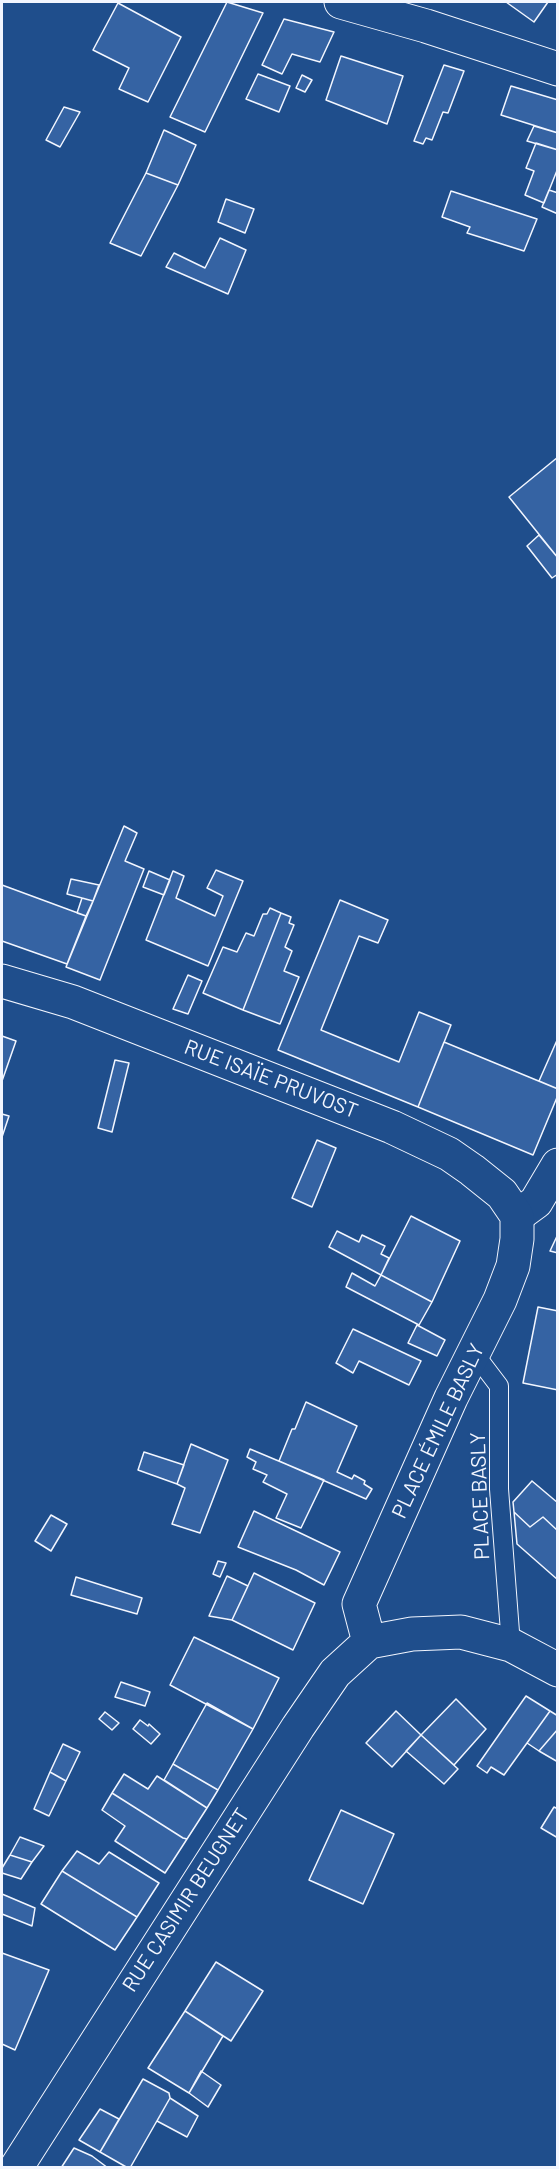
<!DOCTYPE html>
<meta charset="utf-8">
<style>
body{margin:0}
#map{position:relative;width:559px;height:2169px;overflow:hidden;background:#1f4e8c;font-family:Barlow,sans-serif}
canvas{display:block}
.frame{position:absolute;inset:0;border:3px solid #f2f6ff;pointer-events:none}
</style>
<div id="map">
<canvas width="559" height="2169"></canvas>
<div class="frame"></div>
</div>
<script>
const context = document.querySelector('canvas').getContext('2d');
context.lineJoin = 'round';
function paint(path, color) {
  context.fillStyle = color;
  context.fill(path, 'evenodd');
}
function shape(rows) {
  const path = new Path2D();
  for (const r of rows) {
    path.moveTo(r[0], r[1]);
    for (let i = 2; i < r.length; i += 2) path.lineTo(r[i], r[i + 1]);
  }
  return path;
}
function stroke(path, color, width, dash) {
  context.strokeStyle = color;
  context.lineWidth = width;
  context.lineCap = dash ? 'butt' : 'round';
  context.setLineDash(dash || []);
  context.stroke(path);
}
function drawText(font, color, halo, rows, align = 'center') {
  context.font = font + ' Barlow,sans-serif';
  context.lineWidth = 4.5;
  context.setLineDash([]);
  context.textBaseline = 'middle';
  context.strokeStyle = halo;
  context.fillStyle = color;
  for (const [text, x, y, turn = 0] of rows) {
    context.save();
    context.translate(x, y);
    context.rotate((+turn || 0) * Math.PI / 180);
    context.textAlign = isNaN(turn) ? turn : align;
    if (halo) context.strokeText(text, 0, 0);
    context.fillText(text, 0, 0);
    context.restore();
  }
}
const building = shape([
 [227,2,263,13,205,132,170,117,227,2],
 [506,2,548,2,534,22,506,2],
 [118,3,181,37,148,102,119,89,129,68,93,50,118,3],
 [284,19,334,32,320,62,292,54,282,74,262,65,284,19],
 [341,56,403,76,387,124,326,100,341,56],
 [444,65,464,71,448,113,443,112,432,140,426,138,423,144,414,141,444,65],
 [258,74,290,86,279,112,246,99,258,74],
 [302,75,312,80,305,92,296,88,302,75],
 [511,86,558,100,558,133,501,115,511,86],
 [64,107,80,112,60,147,46,140,64,107],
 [534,126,558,133,558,150,527,141,534,126],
 [164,130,196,145,178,185,146,173,164,130],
 [536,143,558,150,558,168,544,203,525,195,534,171,526,168,536,143],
 [146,173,178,185,141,256,110,243,146,173],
 [549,190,558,193,558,214,542,207,549,190],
 [451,191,537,219,524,251,467,233,470,227,442,217,451,191],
 [226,199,254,209,245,233,218,222,226,199],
 [220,238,246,250,228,294,166,267,174,253,205,268,220,238],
 [558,457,558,558,509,497,558,457],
 [539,535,558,558,558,574,552,578,527,546,539,535],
 [124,826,137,833,125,861,144,869,100,980,66,967,124,826],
 [216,870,243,881,208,966,146,940,173,871,184,876,176,898,215,916,223,896,207,888,216,870],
 [149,871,170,880,164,895,143,887,149,871],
 [71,879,99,885,93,901,67,894,71,879],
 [2,885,86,916,67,964,2,941,2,885],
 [82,898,93,901,86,916,77,913,82,898],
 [340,900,388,920,378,943,359,936,321,1030,399,1062,419,1012,451,1025,418,1107,278,1050,340,900],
 [270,908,281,913,243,1010,203,993,223,947,237,952,246,933,254,936,263,914,267,914,270,908],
 [281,913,291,917,289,923,294,925,285,947,292,951,284,971,299,977,280,1024,243,1010,281,913],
 [188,975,202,981,188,1014,173,1009,188,975],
 [2,1036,16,1041,2,1081,2,1036],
 [558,1038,558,1089,539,1081,558,1038],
 [444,1042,558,1089,558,1095,533,1155,418,1107,444,1042],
 [115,1060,129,1063,112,1132,98,1128,115,1060],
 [2,1114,9,1116,2,1137,2,1114],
 [317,1140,336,1148,312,1207,292,1198,317,1140],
 [411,1216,460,1241,432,1302,381,1275,411,1216],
 [337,1231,359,1242,362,1235,385,1246,381,1254,389,1258,381,1275,329,1247,337,1231],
 [558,1234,558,1253,550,1251,558,1234],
 [352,1273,375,1286,381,1275,432,1302,419,1325,346,1287,352,1273],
 [538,1307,558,1311,558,1390,523,1383,538,1307],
 [417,1325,445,1340,437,1356,408,1343,417,1325],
 [353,1329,421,1361,409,1385,359,1361,353,1373,336,1363,353,1329],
 [306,1402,357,1426,337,1472,352,1479,354,1475,365,1481,364,1484,372,1489,366,1499,279,1461,292,1429,295,1429,306,1402],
 [191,1444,228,1460,200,1533,172,1524,185,1488,177,1484,191,1444],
 [250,1449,324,1480,301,1528,276,1518,287,1494,263,1482,267,1475,253,1469,256,1462,247,1457,250,1449],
 [144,1452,184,1465,177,1484,138,1470,144,1452],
 [532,1481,558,1503,558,1531,543,1517,530,1527,514,1512,513,1502,532,1481],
 [254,1511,340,1552,324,1585,296,1570,238,1547,254,1511],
 [514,1512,530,1527,543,1517,558,1531,558,1580,517,1544,514,1512],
 [51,1515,67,1524,51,1551,35,1541,51,1515],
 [218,1561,226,1563,220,1577,213,1574,218,1561],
 [254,1573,315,1603,293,1650,232,1620,254,1573],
 [227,1576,248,1586,232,1620,209,1616,227,1576],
 [76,1577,142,1598,137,1614,71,1595,76,1577],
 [194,1637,279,1678,253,1729,170,1685,194,1637],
 [121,1682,150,1692,145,1706,115,1697,121,1682],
 [526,1696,550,1711,504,1775,491,1767,487,1773,477,1766,526,1696],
 [456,1699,486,1729,454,1765,421,1735,456,1699],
 [207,1703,253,1729,218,1790,173,1764,207,1703],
 [396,1711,421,1735,392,1767,366,1743,396,1711],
 [550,1711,558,1716,558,1729,539,1751,527,1743,550,1711],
 [105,1712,119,1723,112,1730,99,1719,105,1712],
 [140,1720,148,1726,149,1724,160,1734,151,1744,133,1729,140,1720],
 [558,1729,558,1762,539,1751,558,1729],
 [421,1735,458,1769,444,1784,406,1751,421,1735],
 [63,1744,80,1752,66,1781,50,1772,63,1744],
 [173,1764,218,1790,207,1808,164,1780,173,1764],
 [50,1772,66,1781,49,1816,34,1809,50,1772],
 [124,1774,148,1789,157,1776,207,1808,187,1839,183,1838,112,1793,124,1774],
 [112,1793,183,1838,187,1839,165,1873,115,1841,125,1826,102,1810,112,1793],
 [554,1807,558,1809,558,1838,541,1828,554,1807],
 [341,1810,394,1834,363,1904,309,1880,341,1810],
 [20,1837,44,1846,32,1862,10,1855,20,1837],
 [77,1851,99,1864,109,1852,159,1883,137,1917,62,1871,77,1851],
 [10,1855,32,1862,21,1879,2,1873,2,1868,10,1855],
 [62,1871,137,1917,115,1950,41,1904,62,1871],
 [2,1894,35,1908,32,1926,2,1914,2,1894],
 [2,1953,49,1970,15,2050,2,2044,2,1953],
 [216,1962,263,1991,231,2041,185,2011,216,1962],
 [185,2011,223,2036,189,2093,148,2068,185,2011],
 [201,2071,221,2085,208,2107,189,2093,201,2071],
 [143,2079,169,2093,170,2098,130,2168,128,2168,100,2152,143,2079],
 [170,2098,198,2116,187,2137,157,2121,170,2098],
 [100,2109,119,2119,100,2152,79,2140,100,2109],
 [74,2148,92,2156,108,2168,61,2168,74,2148]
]);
paint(building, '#3563a3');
stroke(building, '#f2f6ff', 1.5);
const lane = shape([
 [474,1353,499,1386,499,1489,511,1645]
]);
const street = shape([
 [341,2,426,26,558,69],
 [517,1216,536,1202,558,1165]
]);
const secondary = shape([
 [2,981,73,1002,392,1127,449,1154,472,1170,502,1194,517,1216,517,1239,513,1266,500,1300,451,1398,359,1604,369,1642],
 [369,1642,412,1634,461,1632,511,1645,558,1670],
 [16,2168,298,1727,335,1673,369,1642]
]);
stroke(lane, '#f2f6ff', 20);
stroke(street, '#f2f6ff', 35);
stroke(secondary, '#f2f6ff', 35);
stroke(lane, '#1f4e8c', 18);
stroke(street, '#1f4e8c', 33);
stroke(secondary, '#1f4e8c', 33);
drawText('21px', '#f2f6ff', '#1f4e8c', [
 ["RUE ISAÏE PRUVOST",271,1079,21],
 ["PLACE ÉMILE BASLY",438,1431,-65],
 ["PLACE BASLY",480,1496,-92],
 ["RUE CASIMIR BEUGNET",186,1900,-57]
]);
</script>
